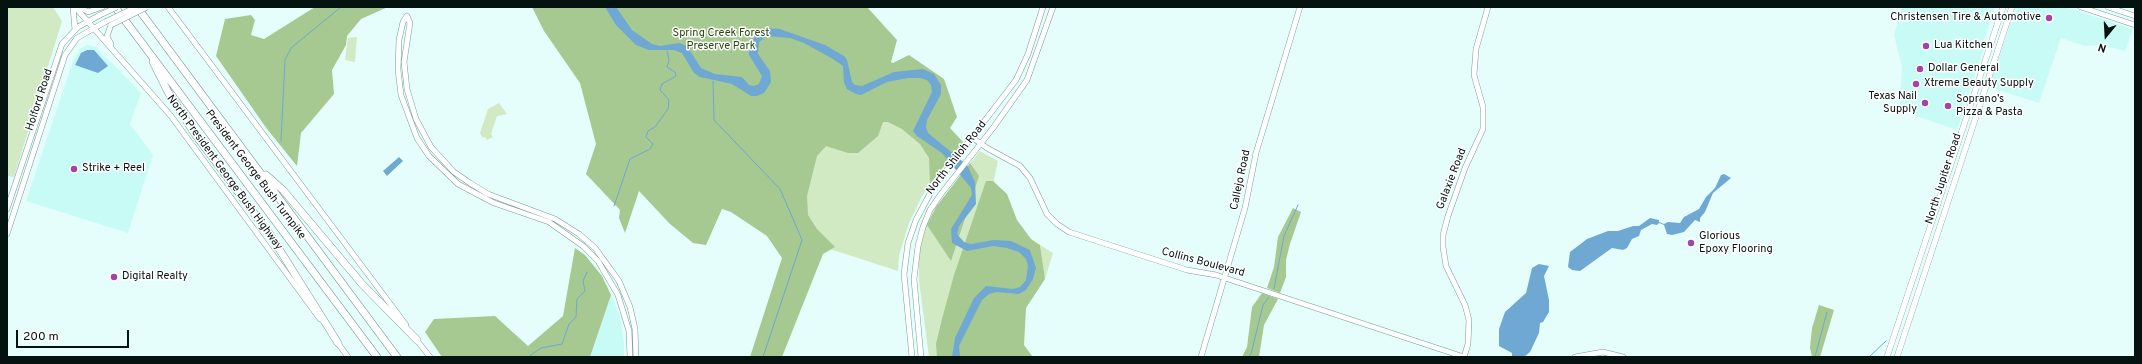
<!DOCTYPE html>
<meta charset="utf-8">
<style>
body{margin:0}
#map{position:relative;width:2142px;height:364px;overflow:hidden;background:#e6fefb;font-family:Overpass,sans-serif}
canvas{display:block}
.frame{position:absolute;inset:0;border:8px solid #041210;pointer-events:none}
.north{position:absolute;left:2086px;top:16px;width:40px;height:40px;-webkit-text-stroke:3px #fff;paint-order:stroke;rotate:198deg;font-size:11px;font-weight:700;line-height:16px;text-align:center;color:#041210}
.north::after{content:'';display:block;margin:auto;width:14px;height:18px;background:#041210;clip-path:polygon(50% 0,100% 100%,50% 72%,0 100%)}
.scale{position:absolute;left:16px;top:330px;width:113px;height:18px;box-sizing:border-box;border:2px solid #041210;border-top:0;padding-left:5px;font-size:12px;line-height:14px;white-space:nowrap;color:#041210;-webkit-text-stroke:3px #fff;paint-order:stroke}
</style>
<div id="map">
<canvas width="2142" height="364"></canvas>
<div class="frame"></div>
<div class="north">N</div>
<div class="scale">200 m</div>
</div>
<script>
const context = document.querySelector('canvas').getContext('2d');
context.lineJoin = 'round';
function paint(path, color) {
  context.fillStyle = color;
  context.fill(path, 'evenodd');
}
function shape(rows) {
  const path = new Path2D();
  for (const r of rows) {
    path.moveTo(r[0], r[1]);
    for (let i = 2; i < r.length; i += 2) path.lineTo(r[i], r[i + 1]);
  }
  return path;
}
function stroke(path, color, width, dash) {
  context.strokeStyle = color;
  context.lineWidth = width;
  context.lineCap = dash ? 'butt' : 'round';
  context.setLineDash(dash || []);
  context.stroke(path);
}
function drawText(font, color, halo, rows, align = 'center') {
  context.font = font + ' Overpass,sans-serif';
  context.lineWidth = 3;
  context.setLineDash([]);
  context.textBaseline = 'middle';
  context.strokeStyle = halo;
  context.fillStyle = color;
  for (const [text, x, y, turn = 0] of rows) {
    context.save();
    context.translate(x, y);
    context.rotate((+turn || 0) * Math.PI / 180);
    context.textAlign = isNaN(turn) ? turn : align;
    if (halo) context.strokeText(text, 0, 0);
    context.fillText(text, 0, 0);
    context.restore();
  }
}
paint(shape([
 [1902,7,1995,7,1983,44,1985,45,1957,130,1899,110,1902,67,1894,35],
 [2019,7,2066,7,2133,29,2125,51,2102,45,2085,46,2061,38,2039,103,1989,87,2011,22],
 [86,45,97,47,102,55,112,63,141,93,130,124,153,155,128,233,26,201,73,61,80,49],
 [611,295,620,316,624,344,624,357,590,357]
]), '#c8fbf5');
paint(shape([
 [7,7,53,7,62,21,14,177,7,176],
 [839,7,943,148,931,183,921,198,909,223,899,256,898,271,802,240,780,189],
 [357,37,355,62,345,60,348,38],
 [499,103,507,114,497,116,491,134,493,137,487,140,485,137,483,138,480,133,488,109],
 [980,151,998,161,956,357,929,357,919,281,919,258,923,232,936,207],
 [1040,245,1053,253,1045,279]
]), '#d1eac3');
paint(shape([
 [315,7,388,7,361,19,347,36,346,45,332,70,334,94,301,133,297,166,267,129,216,56,225,19,251,15,255,20,251,35,264,39],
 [532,7,867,7,897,40,891,62,893,63,909,55,944,79,957,117,950,128,963,142,930,184,929,158,920,144,902,129,888,122,883,122,878,136,858,153,848,153,826,146,817,156,807,196,808,215,817,229,835,247,823,254,782,357,750,357,782,258,767,236,731,212,722,209,706,245,693,243,670,224,639,191,625,233,619,218,620,210,586,174,596,144,580,83,544,31],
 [970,163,979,176,951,261,927,225,936,207],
 [986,181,993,181,1007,194,1017,220,1031,239,1040,245,1045,279,1026,308,1024,345,1033,357,937,357,936,344,942,319,954,275],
 [1293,208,1301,212,1290,244,1286,260,1286,277,1280,293,1267,288,1274,267,1278,237],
 [575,248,585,255,602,276,611,295,590,357,442,357,425,332,434,319,495,316,528,346,563,316],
 [1262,293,1278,299,1264,325,1259,357,1242,357,1247,347,1252,307],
 [1819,305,1834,310,1820,357,1812,357,1810,348,1812,328]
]), '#a5c990');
paint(shape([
 [605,7,616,7,632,30,652,44,660,46,679,43,687,46,701,68,715,74,742,77,749,85,754,86,759,84,762,76,749,55,749,47,758,31,766,28,780,29,805,38,825,45,844,56,847,60,852,82,855,85,862,86,894,72,923,69,934,74,941,85,941,94,927,120,926,127,928,133,967,165,975,182,976,204,959,226,957,234,964,242,971,244,994,240,1011,241,1030,250,1036,268,1033,279,1026,290,1019,294,996,292,989,294,982,300,959,346,960,357,952,357,955,338,974,298,986,286,1013,289,1020,287,1026,280,1028,266,1026,259,1019,252,1007,248,993,246,967,251,952,243,951,229,972,195,971,188,942,153,917,136,913,131,932,92,931,85,927,80,920,78,908,78,887,82,861,95,856,94,847,89,844,83,843,66,833,59,804,43,790,38,767,36,759,42,758,54,770,71,771,82,764,93,757,96,751,96,732,84,700,77,694,73,682,53,674,50,649,50,636,45,616,25],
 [87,50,94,50,108,66,98,73,75,65,81,53],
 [399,157,403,161,387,176,383,171],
 [1724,174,1731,178,1713,193,1705,212,1700,218,1700,222,1695,220,1684,232,1672,235,1667,234,1664,225,1659,223,1657,225,1652,224,1641,230,1639,236,1632,239,1627,248,1623,250,1612,248,1580,271,1572,270,1568,267,1570,252,1587,239,1608,231,1618,231,1633,226,1639,226,1650,218,1659,220,1659,222,1664,224,1668,222,1680,223,1684,217,1699,209,1706,197,1715,188,1721,175],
 [1539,264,1549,266,1544,276,1549,300,1549,312,1543,322,1540,323,1539,333,1530,352,1524,357,1512,357,1512,353,1499,346,1499,329,1505,312,1526,293,1532,268]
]), '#6fa8d3');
stroke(shape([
 [713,81,714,120,780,189,802,240,763,357],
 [281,141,285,60,291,48,341,7],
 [614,206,630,159,650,149,653,144,646,137,648,131,655,127,668,109,669,100,660,90,662,84,676,76,675,72,667,67,669,60,667,51],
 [1274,289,1284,236,1298,205],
 [528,357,541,348,562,344,569,324,576,317,577,299,585,291,583,281,587,272],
 [1248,357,1251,354,1263,305,1269,297],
 [1815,357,1827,312],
 [1869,357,1886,341]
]), '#6fa8d3', 1);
const secondary = shape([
 [73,7,75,30],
 [75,7,171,116,320,319],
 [80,7,88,12,102,7],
 [168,7,406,325],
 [2081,7,2135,25],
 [2108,7,2135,16],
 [407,16,403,22,399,40,398,70,401,95,417,138,429,156,458,184,494,203,549,222,583,246,598,261,618,295,629,331,630,357],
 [407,16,410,23,404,62,407,89,416,119,431,147,454,172,470,183,488,194,555,219,579,234,595,248,619,281,630,307,635,329,636,357],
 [111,44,107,36,111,25],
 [973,138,987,148,1020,166,1030,178,1047,214,1057,224,1069,232,1187,270,1216,275,1464,357],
 [7,209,62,44,78,27,100,15],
 [7,234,65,55,77,38,105,22],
 [415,338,430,357],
 [337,342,348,357],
 [912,357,904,274,908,243,916,220,933,188,1016,80,1028,54,1043,7],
 [921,357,914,279,918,246,923,227,930,210,941,194,993,128,1027,80,1053,7],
 [1201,357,1245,208,1256,153,1300,7],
 [1464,357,1468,344,1469,320,1465,305,1446,266,1443,247,1443,235,1448,216,1465,168,1483,129,1483,107,1474,75,1476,49,1488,7],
 [1575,357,1603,352,1623,357]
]);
const primary = shape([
 [1887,357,2003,7],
 [1897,357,2012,7]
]);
const highway = shape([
 [115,7,377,357],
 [137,7,397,357],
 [153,62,168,92,195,134,271,236,338,343],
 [266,175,283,190,362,284,417,340]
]);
stroke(secondary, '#779c98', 6);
stroke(primary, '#779c98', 6);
stroke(highway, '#779c98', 8);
stroke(secondary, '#fff', 5);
stroke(primary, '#fff', 5.5);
stroke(highway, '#fff', 7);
const secondaryBridge = shape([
 [100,15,117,7],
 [105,22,136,7],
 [111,25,147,7]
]);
stroke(secondaryBridge, '#779c98', 6, []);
stroke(secondaryBridge, '#fff', 5);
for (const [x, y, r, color] of [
 [2049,18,4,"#a043ad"],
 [1926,46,4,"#a043ad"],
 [1920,69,4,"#a043ad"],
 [1916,84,4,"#a043ad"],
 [1925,103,4,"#a043ad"],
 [1948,106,4,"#a043ad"],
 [74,169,4,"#a043ad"],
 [1691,243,4,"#a043ad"],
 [114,277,4,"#a043ad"]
]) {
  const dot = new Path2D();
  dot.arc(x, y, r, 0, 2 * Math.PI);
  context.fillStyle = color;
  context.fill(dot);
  stroke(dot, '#fff', 1.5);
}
drawText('11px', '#041210', '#fff', [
 ["Christensen Tire & Automotive",2041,18,"right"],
 ["Lua Kitchen",1934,46],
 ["Dollar General",1928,69],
 ["Xtreme Beauty Supply",1924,84],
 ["Texas Nail",1917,97,"right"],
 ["Supply",1917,110,"right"],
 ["Soprano’s",1956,100],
 ["Pizza & Pasta",1956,113],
 ["Strike + Reel",82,169],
 ["Glorious",1699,237],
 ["Epoxy Flooring",1699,250],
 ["Digital Realty",122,277]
], 'left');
drawText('11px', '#27480c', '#fff', [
 ["Spring Creek Forest",721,34],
 ["Preserve Park",721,47]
]);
drawText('11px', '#041210', '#fff', [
 ["Holford Road",40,100,-72],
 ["North Shiloh Road",957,158,-52],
 ["North President George Bush Highway",224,173,54],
 ["President George Bush Turnpike",255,175,53],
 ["Galaxie Road",1452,179,-69],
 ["North Jupiter Road",1944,179,-72],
 ["Callejo Road",1241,180,-78],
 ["Collins Boulevard",1203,263,15]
]);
</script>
